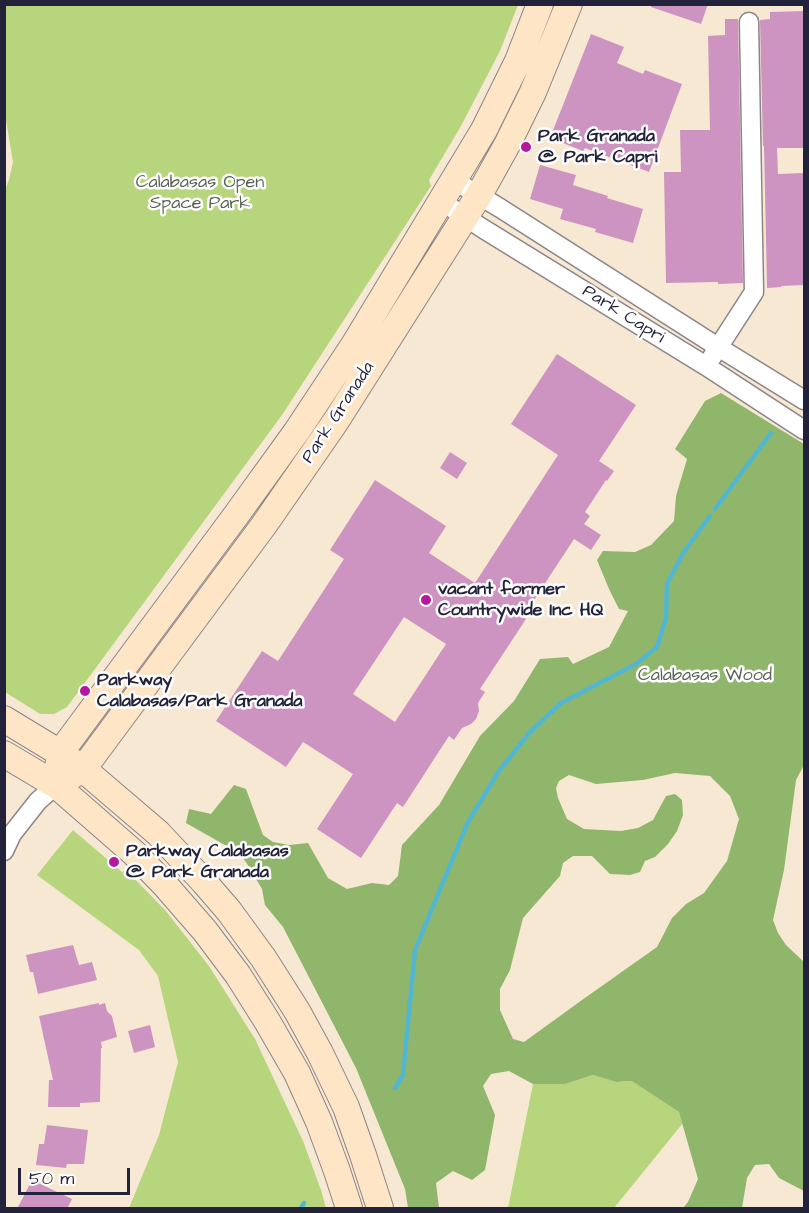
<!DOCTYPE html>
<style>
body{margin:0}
#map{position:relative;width:809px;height:1213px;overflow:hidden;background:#f7e8d4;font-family:"Architects Daughter",sans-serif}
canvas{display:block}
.frame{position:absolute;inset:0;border:6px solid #22223b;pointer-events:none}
.scale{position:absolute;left:18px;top:1168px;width:112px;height:27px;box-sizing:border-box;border:3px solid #22223b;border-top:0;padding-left:8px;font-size:18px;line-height:21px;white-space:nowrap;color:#22223b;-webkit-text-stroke:4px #fff;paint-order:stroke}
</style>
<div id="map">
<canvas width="809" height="1213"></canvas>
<div class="frame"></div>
<div class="scale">50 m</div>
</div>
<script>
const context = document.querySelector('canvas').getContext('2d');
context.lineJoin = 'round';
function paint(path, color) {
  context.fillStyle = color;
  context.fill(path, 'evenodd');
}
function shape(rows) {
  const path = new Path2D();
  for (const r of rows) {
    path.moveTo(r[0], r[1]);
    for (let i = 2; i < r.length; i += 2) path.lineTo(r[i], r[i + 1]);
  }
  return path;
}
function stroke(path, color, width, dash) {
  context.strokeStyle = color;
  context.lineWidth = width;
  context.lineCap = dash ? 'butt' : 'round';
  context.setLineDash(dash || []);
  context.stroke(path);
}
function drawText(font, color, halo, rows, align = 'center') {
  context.font = font + ' "Architects Daughter",sans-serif';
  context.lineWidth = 5;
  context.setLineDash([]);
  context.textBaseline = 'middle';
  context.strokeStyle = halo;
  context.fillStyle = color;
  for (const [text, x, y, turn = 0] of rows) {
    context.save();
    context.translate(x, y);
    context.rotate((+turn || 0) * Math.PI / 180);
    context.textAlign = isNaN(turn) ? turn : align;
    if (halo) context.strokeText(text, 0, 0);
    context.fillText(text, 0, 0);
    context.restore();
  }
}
paint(shape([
 [5,4,518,5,500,51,461,126,429,180,431,186,282,415,67,707,54,714,40,714,5,692,4,192,9,180,13,162,5,114],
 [73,830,122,872,126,870,165,910,209,966,255,1039,303,1141,321,1190,326,1208,129,1208,159,1135,178,1062,158,976,139,950,37,875],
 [593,1075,616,1082,633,1081,679,1112,683,1123,614,1208,508,1208,533,1084,565,1084]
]), '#b6d57c');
paint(shape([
 [721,393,804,444,804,765,796,780,784,870,773,920,778,933,786,945,804,962,804,1191,779,1178,769,1164,755,1165,747,1178,742,1208,683,1208,688,1202,698,1179,679,1112,632,1081,616,1082,593,1075,565,1084,533,1084,509,1071,491,1074,483,1086,495,1115,485,1170,472,1180,453,1171,436,1183,439,1208,408,1208,405,1189,356,1068,283,927,265,905,262,889,246,862,237,852,186,823,189,809,211,814,234,785,246,789,263,835,273,842,289,845,308,843,328,878,347,889,372,883,389,885,398,876,402,845,439,805,480,736,514,701,540,659,568,657,573,664,609,647,628,611,619,609,609,589,597,560,603,551,635,552,651,545,674,521,676,496,687,459,675,449,705,401],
 [675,773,710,776,730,796,739,819,727,861,704,893,686,904,672,918,657,947,582,1000,524,1042,513,1039,500,1010,500,989,510,970,523,918,560,876,563,863,573,856,592,856,610,874,630,875,640,872,645,861,655,857,668,844,677,831,683,815,682,800,675,794,666,796,653,820,638,828,621,831,584,829,567,819,558,798,556,788,559,781,569,775,596,784,643,780]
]), '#90b66c');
stroke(shape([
 [715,509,771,433],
 [395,1088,403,1075,415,950,468,822,499,771,530,732,561,703,636,664,657,647,666,618,667,584,683,553,710,516],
 [301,1208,304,1203]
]), '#52b6d0', 4.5);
paint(shape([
 [651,4,708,4,701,24,651,7],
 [804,11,804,148,777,148,778,174,804,173,804,285,781,286,781,287,767,288,764,146,763,146,760,20,770,19,770,12],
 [725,19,738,19,743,283,718,284,718,282,666,283,664,172,681,172,680,130,710,130,708,36,725,35],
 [591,34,624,47,617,63,643,74,645,70,682,84,649,172,585,148,583,151,550,138],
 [540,165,576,175,573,185,608,196,607,198,643,209,633,243,595,232,596,229,560,219,563,209,530,199],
 [557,354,636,405,599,461,614,471,607,481,606,480,585,512,590,516,584,524,601,535,591,550,574,539,523,617,526,619,480,689,485,692,478,703,479,711,476,719,471,724,462,728,454,740,449,736,403,807,397,803,361,858,317,829,353,774,303,742,286,767,216,721,262,651,278,661,344,559,330,550,375,480,446,526,429,553,475,583,558,455,511,424],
 [404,617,446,644,395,722,353,694],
 [450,452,467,463,457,479,440,468],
 [73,945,79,965,92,962,97,980,38,994,33,972,30,972,26,955],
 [99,1003,99,1005,105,1003,107,1011,112,1016,117,1037,101,1042,102,1048,101,1048,100,1102,80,1103,80,1107,48,1107,49,1080,53,1080,39,1016],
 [150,1025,155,1047,134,1053,128,1031],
 [47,1125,88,1130,84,1164,67,1164,66,1168,36,1165,39,1144,44,1144],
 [32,1180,72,1199,67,1209,17,1209]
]), '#cd94c1');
const street = shape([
 [455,181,500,208,718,347,804,400],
 [441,201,482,228,706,366,804,430],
 [712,357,754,292,749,22],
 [4,851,12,834,38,801,56,785]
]);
const secondary = shape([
 [4,719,60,753,83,769,158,833,204,882,229,911,264,959,297,1011,320,1053,346,1107,363,1155,380,1208],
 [4,754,56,785,134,853,165,885,205,931,238,975,267,1021,297,1073,319,1122,337,1171,349,1208],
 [56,785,83,769,264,525,336,421,479,195,508,143,533,92,569,4],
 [56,785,60,753,237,514,297,431,354,345,484,130,518,61,540,4]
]);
stroke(street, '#8c8588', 21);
stroke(secondary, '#8c8588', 28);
stroke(street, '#fff', 18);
stroke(secondary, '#fde5c5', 26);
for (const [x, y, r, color] of [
 [526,147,6,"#b5179e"],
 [426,600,6,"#b5179e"],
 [85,691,6,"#b5179e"],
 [114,862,6,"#b5179e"]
]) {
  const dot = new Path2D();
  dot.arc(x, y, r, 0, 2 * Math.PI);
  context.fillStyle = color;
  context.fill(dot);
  stroke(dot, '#fff', 2);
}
drawText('bold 18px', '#22223b', '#fff', [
 ["Park Granada",538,137],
 ["@ Park Capri",538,158],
 ["vacant former",438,590],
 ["Countrywide Inc HQ",438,611],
 ["Parkway",97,681],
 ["Calabasas/Park Granada",97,702],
 ["Parkway Calabasas",126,852],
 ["@ Park Granada",126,873]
], 'left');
drawText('18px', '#566152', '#fff', [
 ["Calabasas Open",200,183],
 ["Space Park",200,204],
 ["Calabasas Wood",705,676]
]);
drawText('18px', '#22223b', '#fff', [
 ["Park Capri",623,315,32],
 ["Park Granada",339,413,-57]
]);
</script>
